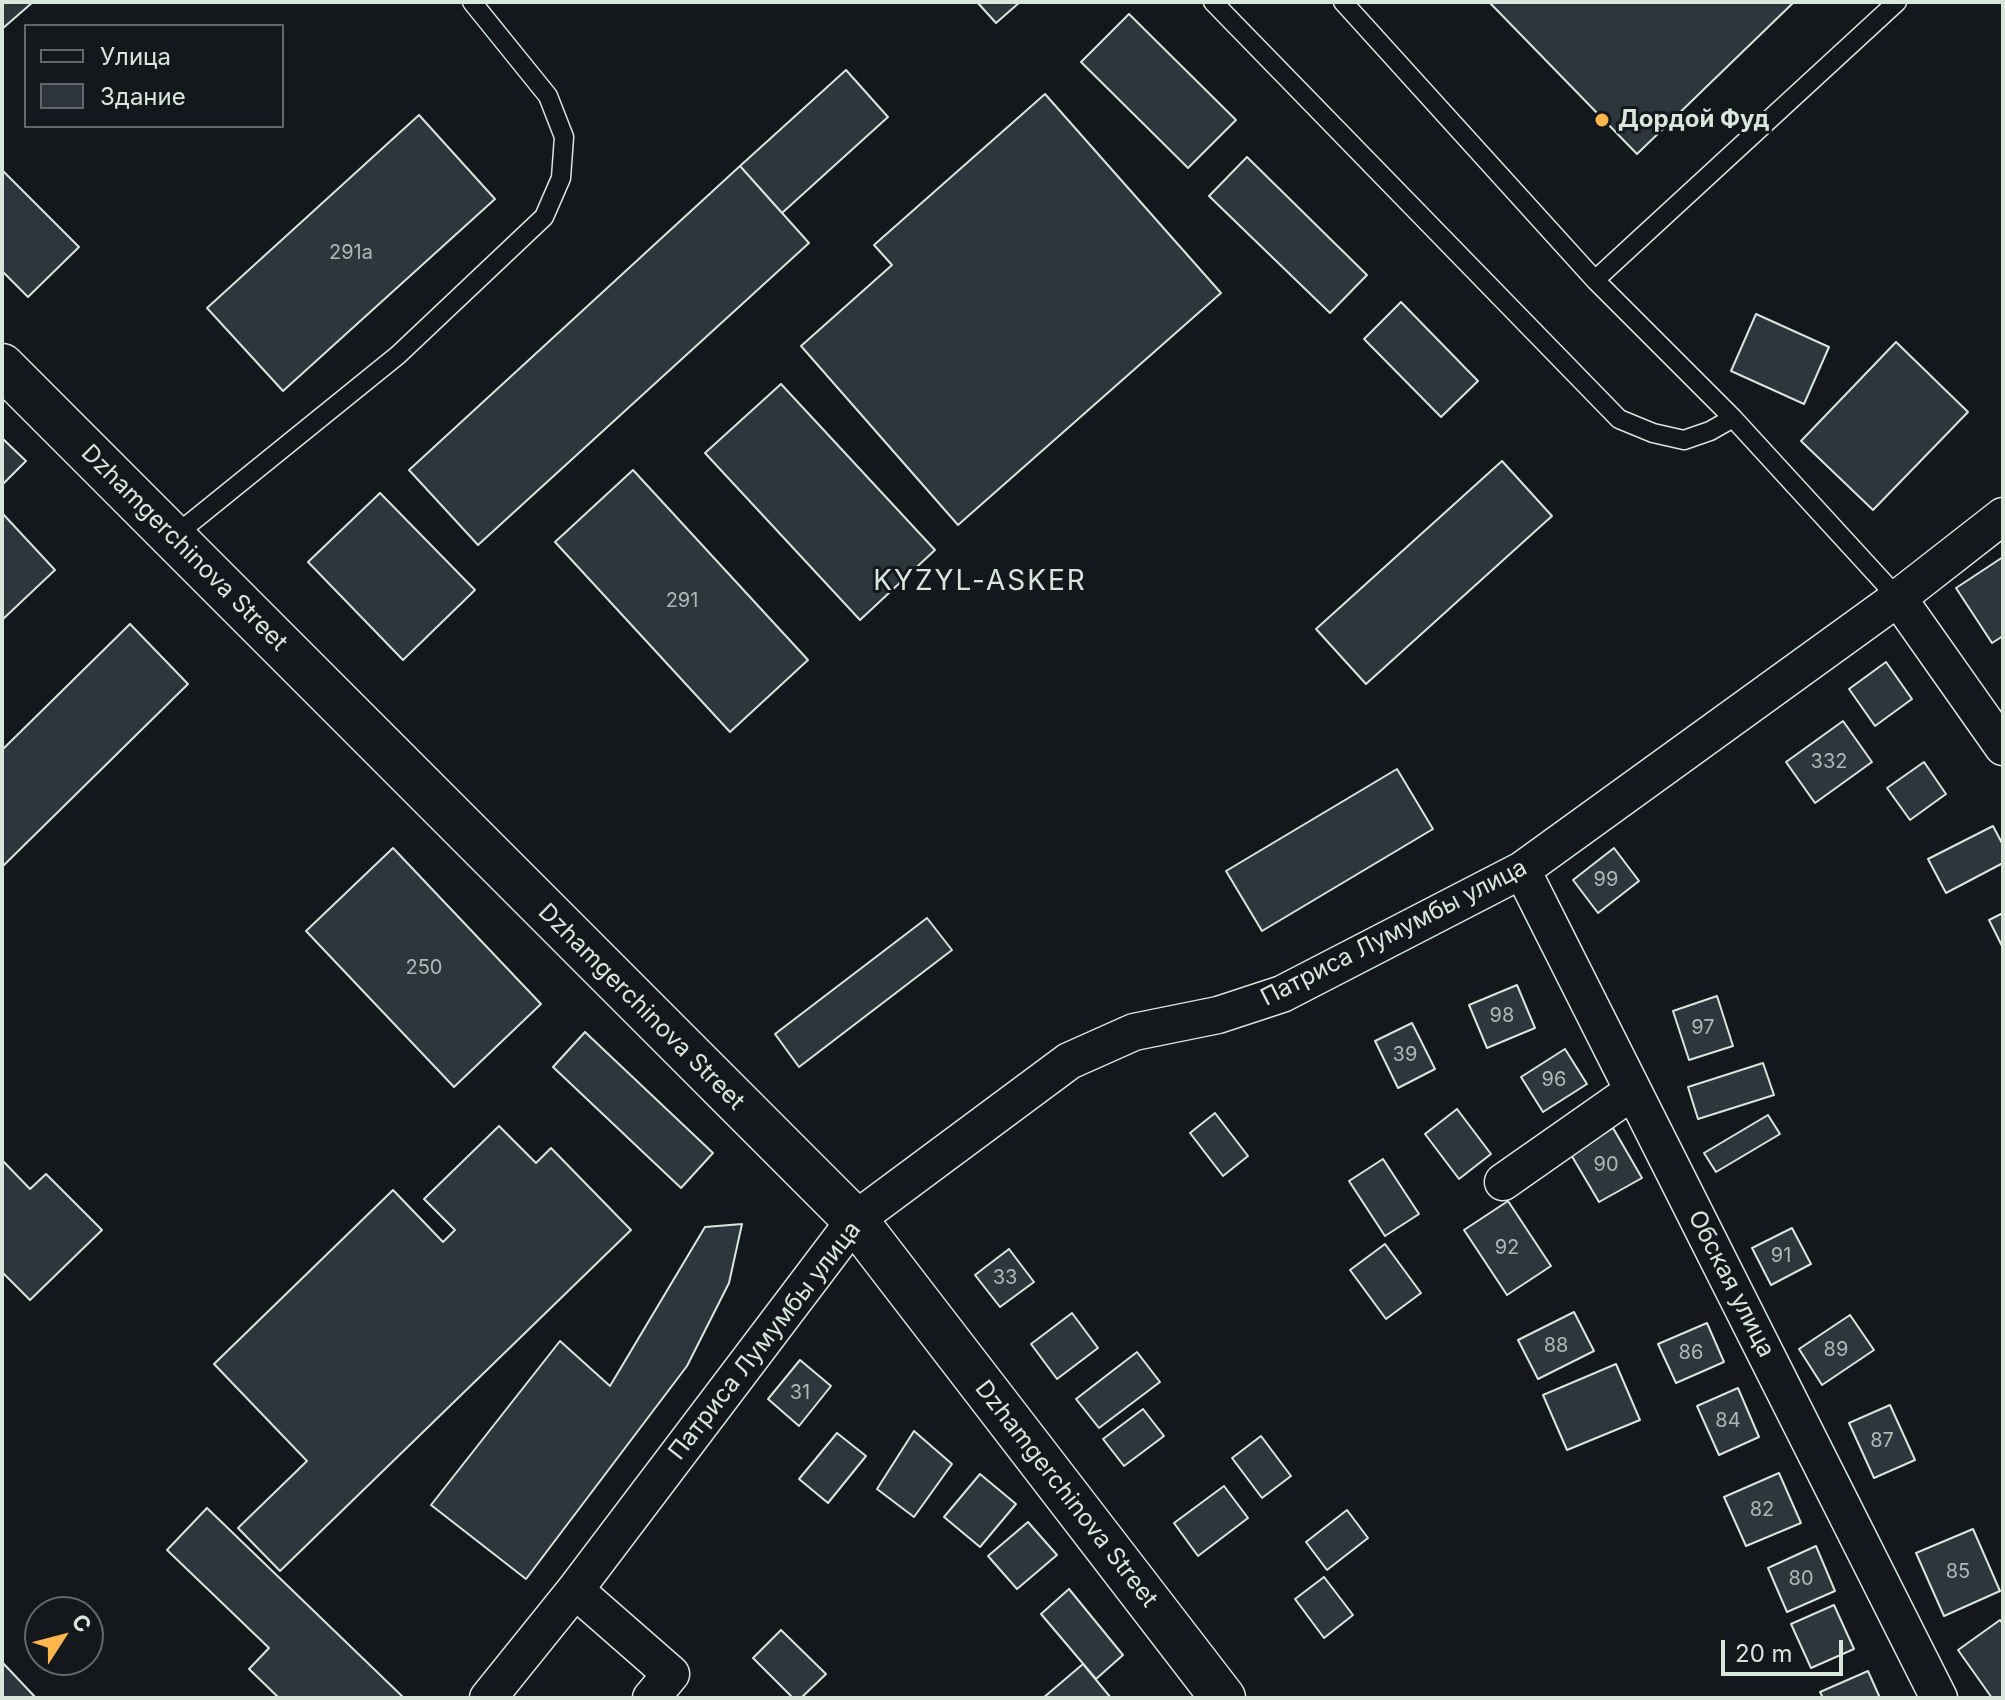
<!DOCTYPE html>
<meta charset="utf-8">
<style>
body{margin:0}
#map{position:relative;width:2005px;height:1700px;overflow:hidden;background:#14181c;font-family:Inter,sans-serif}
canvas{display:block}
.frame{position:absolute;inset:0;border:4px solid #d8e6dc;pointer-events:none}
.legend{position:absolute;left:24px;top:24px;width:260px;height:104px;box-sizing:border-box;background:#14181c;border:2px solid #626a69;margin:0;padding:10px 14px;list-style:none;font-size:24px;color:#d8e6dc}
.legend li{display:flex;align-items:center;gap:16px;height:40px}
.legend b{width:40px;border:2px solid #626a69}
.north{position:absolute;left:24px;top:1596px;width:80px;height:80px;box-sizing:border-box;background:#14181c;border:2px solid #626a69;border-radius:50%;rotate:54deg;font-size:22px;font-weight:700;line-height:32px;text-align:center;color:#d8e6dc}
.north::after{content:'';display:block;margin:auto;width:28px;height:36px;background:#ffb74d;clip-path:polygon(50% 0,100% 100%,50% 72%,0 100%)}
.scale{position:absolute;left:1721px;top:1640px;width:122px;height:36px;box-sizing:border-box;border:4px solid #d8e6dc;border-top:0;padding-left:10px;font-size:24px;line-height:28px;white-space:nowrap;color:#d8e6dc;-webkit-text-stroke:6px #14181c;paint-order:stroke}
</style>
<div id="map">
<canvas width="2005" height="1700"></canvas>
<div class="frame"></div>
<ul class="legend">
<li><b style="height:10px;background:#14181c"></b>Улица</li>
<li><b style="height:22px;background:#2c363c"></b>Здание</li>
</ul>
<div class="north">С</div>
<div class="scale">20 m</div>
</div>
<script>
const context = document.querySelector('canvas').getContext('2d');
context.lineJoin = 'round';
function paint(path, color) {
  context.fillStyle = color;
  context.fill(path, 'evenodd');
}
function shape(rows) {
  const path = new Path2D();
  for (const r of rows) {
    path.moveTo(r[0], r[1]);
    for (let i = 2; i < r.length; i += 2) path.lineTo(r[i], r[i + 1]);
  }
  return path;
}
function stroke(path, color, width, dash) {
  context.strokeStyle = color;
  context.lineWidth = width;
  context.lineCap = dash ? 'butt' : 'round';
  context.setLineDash(dash || []);
  context.stroke(path);
}
function drawText(font, color, halo, rows, align = 'center') {
  context.font = font + ' Inter,sans-serif';
  context.lineWidth = 6;
  context.setLineDash([]);
  context.textBaseline = 'middle';
  context.strokeStyle = halo;
  context.fillStyle = color;
  for (const [text, x, y, turn = 0] of rows) {
    context.save();
    context.translate(x, y);
    context.rotate((+turn || 0) * Math.PI / 180);
    context.textAlign = isNaN(turn) ? turn : align;
    if (halo) context.strokeText(text, 0, 0);
    context.fillText(text, 0, 0);
    context.restore();
  }
}
const building = shape([
 [2,2,33,2,2,29,2,2],
 [977,2,1020,2,996,23,977,2],
 [1489,2,1794,2,1637,154,1489,2],
 [1129,14,1236,120,1188,168,1081,62,1129,14],
 [846,70,888,117,782,213,740,166,846,70],
 [1045,94,1221,293,958,525,801,346,892,265,874,245,1045,94],
 [419,115,495,199,283,391,207,308,419,115],
 [1247,157,1367,275,1330,313,1209,196,1247,157],
 [740,166,809,243,478,545,409,470,740,166],
 [2,170,79,247,28,297,2,271,2,170],
 [1401,302,1478,381,1441,417,1364,339,1401,302],
 [1756,314,1829,347,1804,404,1731,371,1756,314],
 [1896,342,1968,412,1873,510,1801,441,1896,342],
 [781,384,935,550,860,620,705,453,781,384],
 [2,438,26,461,2,485,2,438],
 [1502,461,1552,516,1366,684,1316,629,1502,461],
 [633,470,808,660,730,732,555,542,633,470],
 [380,493,475,590,403,660,308,562,380,493],
 [3,514,55,570,2,620,2,515,3,514],
 [2003,557,2003,636,1992,643,1956,588,2003,557],
 [130,624,188,684,2,867,2,750,130,624],
 [1886,662,1912,699,1875,726,1849,689,1886,662],
 [1843,721,1872,762,1815,803,1786,762,1843,721],
 [1924,762,1946,794,1910,820,1887,788,1924,762],
 [1397,769,1433,829,1262,931,1226,871,1397,769],
 [1993,826,2003,845,2003,863,1946,893,1928,859,1993,826],
 [393,848,541,1004,454,1087,306,931,393,848],
 [1614,848,1639,881,1598,913,1573,880,1614,848],
 [2003,913,2003,948,1989,920,2003,913],
 [927,918,952,950,799,1067,775,1034,927,918],
 [1517,985,1535,1028,1487,1048,1469,1005,1517,985],
 [1717,996,1733,1046,1689,1060,1673,1011,1717,996],
 [1412,1023,1435,1069,1398,1088,1375,1041,1412,1023],
 [585,1032,713,1153,681,1188,553,1067,585,1032],
 [1565,1049,1587,1084,1543,1112,1521,1077,1565,1049],
 [1763,1063,1774,1095,1698,1119,1688,1087,1763,1063],
 [1457,1109,1491,1154,1459,1179,1425,1134,1457,1109],
 [1215,1113,1248,1156,1223,1176,1190,1133,1215,1113],
 [1768,1115,1780,1134,1716,1172,1704,1153,1768,1115],
 [499,1126,536,1163,551,1148,631,1230,280,1571,238,1528,307,1461,214,1364,393,1190,443,1242,455,1230,424,1199,499,1126],
 [1613,1128,1642,1178,1599,1202,1570,1153,1613,1128],
 [1383,1159,1419,1214,1385,1236,1349,1181,1383,1159],
 [2,1160,30,1189,46,1174,102,1230,30,1300,2,1272,2,1160],
 [1508,1201,1551,1266,1507,1295,1464,1230,1508,1201],
 [742,1224,729,1283,687,1366,526,1579,431,1505,560,1341,610,1386,705,1227,742,1224],
 [1792,1228,1811,1264,1771,1285,1752,1248,1792,1228],
 [1385,1244,1421,1293,1386,1319,1350,1270,1385,1244],
 [1009,1249,1034,1282,1000,1307,975,1275,1009,1249],
 [1574,1312,1594,1351,1538,1379,1518,1340,1574,1312],
 [1072,1313,1098,1348,1057,1379,1031,1344,1072,1313],
 [1850,1315,1874,1350,1822,1385,1799,1349,1850,1315],
 [1707,1323,1724,1362,1676,1383,1658,1344,1707,1323],
 [1137,1352,1160,1382,1099,1428,1076,1399,1137,1352],
 [800,1360,831,1386,799,1426,768,1399,800,1360],
 [1616,1364,1640,1420,1567,1450,1543,1395,1616,1364],
 [1738,1388,1759,1437,1719,1455,1697,1406,1738,1388],
 [1890,1405,1915,1460,1874,1478,1849,1423,1890,1405],
 [1143,1409,1164,1436,1124,1466,1103,1439,1143,1409],
 [914,1431,952,1464,914,1517,877,1489,914,1431],
 [837,1433,866,1456,828,1503,799,1479,837,1433],
 [1261,1436,1291,1476,1262,1498,1232,1458,1261,1436],
 [1779,1473,1801,1523,1746,1546,1724,1497,1779,1473],
 [980,1474,1016,1504,980,1547,944,1517,980,1474],
 [1224,1486,1248,1518,1198,1556,1174,1523,1224,1486],
 [207,1508,404,1698,279,1698,249,1669,269,1648,167,1550,207,1508],
 [1347,1510,1368,1538,1327,1570,1306,1542,1347,1510],
 [1028,1522,1057,1555,1017,1589,988,1556,1028,1522],
 [1973,1529,2000,1591,1944,1616,1916,1553,1973,1529],
 [1816,1546,1835,1591,1787,1612,1768,1568,1816,1546],
 [1324,1577,1353,1615,1324,1638,1295,1599,1324,1577],
 [1069,1589,1123,1655,1096,1679,1041,1614,1069,1589],
 [1834,1605,1854,1649,1811,1668,1791,1624,1834,1605],
 [2000,1620,2003,1624,2003,1698,1992,1698,1958,1650,2000,1620],
 [781,1630,826,1674,801,1698,793,1698,753,1658,781,1630],
 [2,1662,36,1698,2,1698,2,1662],
 [1083,1664,1111,1698,1043,1698,1083,1664],
 [1868,1671,1880,1698,1823,1698,1820,1692,1868,1671]
]);
paint(building, '#2c363c');
stroke(building, '#d8e6dc', 2);
const lane = shape([
 [1213,2,1619,419,1653,433,1684,440,1710,431,1733,418,1898,598],
 [1343,2,1595,280,1897,2],
 [1595,280,1733,418],
 [173,537,398,355,544,217,561,178,564,137,548,96,472,2]
]);
const street = shape([
 [1898,598,2003,747],
 [1522,870,1939,1698],
 [1503,1182,1633,1091],
 [575,1590,671,1674,651,1698],
 [488,1698,575,1590,855,1220,1069,1061,1134,1032,1218,1015,1282,994,1522,870,1898,598,2003,516]
]);
const secondary = shape([
 [2,366,855,1220,1223,1698]
]);
stroke(lane, '#d8e6dc', 21);
stroke(street, '#d8e6dc', 39);
stroke(secondary, '#d8e6dc', 47);
stroke(lane, '#14181c', 18);
stroke(street, '#14181c', 36);
stroke(secondary, '#14181c', 44);
for (const [x, y, r, color] of [
 [1602,120,8,"#ffb74d"]
]) {
  const dot = new Path2D();
  dot.arc(x, y, r, 0, 2 * Math.PI);
  context.fillStyle = color;
  context.fill(dot);
  stroke(dot, '#14181c', 3);
}
drawText('20px', '#adbab4', null, [
 ["291a",351,253],
 ["291",682,601],
 ["332",1829,762],
 ["99",1606,880],
 ["250",424,968],
 ["98",1502,1016],
 ["97",1703,1028],
 ["39",1405,1055],
 ["96",1554,1080],
 ["90",1606,1165],
 ["92",1507,1248],
 ["91",1781,1256],
 ["33",1005,1278],
 ["88",1556,1346],
 ["89",1836,1350],
 ["86",1691,1353],
 ["31",800,1393],
 ["84",1728,1421],
 ["87",1882,1441],
 ["82",1762,1510],
 ["85",1958,1572],
 ["80",1801,1579]
]);
drawText('bold 24px', '#d8e6dc', '#14181c', [
 ["Дордой Фуд",1618,120]
], 'left');
drawText('24px', '#d8e6dc', '#14181c', [
 ["Dzhamgerchinova Street",184,548,45],
 ["Патриса Лумумбы улица",1394,933,-27],
 ["Dzhamgerchinova Street",641,1007,45],
 ["Обская улица",1731,1284,63],
 ["Патриса Лумумбы улица",765,1341,-52],
 ["Dzhamgerchinova Street",1066,1494,52]
]);
context.letterSpacing = '2px';
drawText('28px', '#d8e6dc', '#14181c', [
 ["KYZYL-ASKER",980,582]
]);
context.letterSpacing = '0px';
</script>
